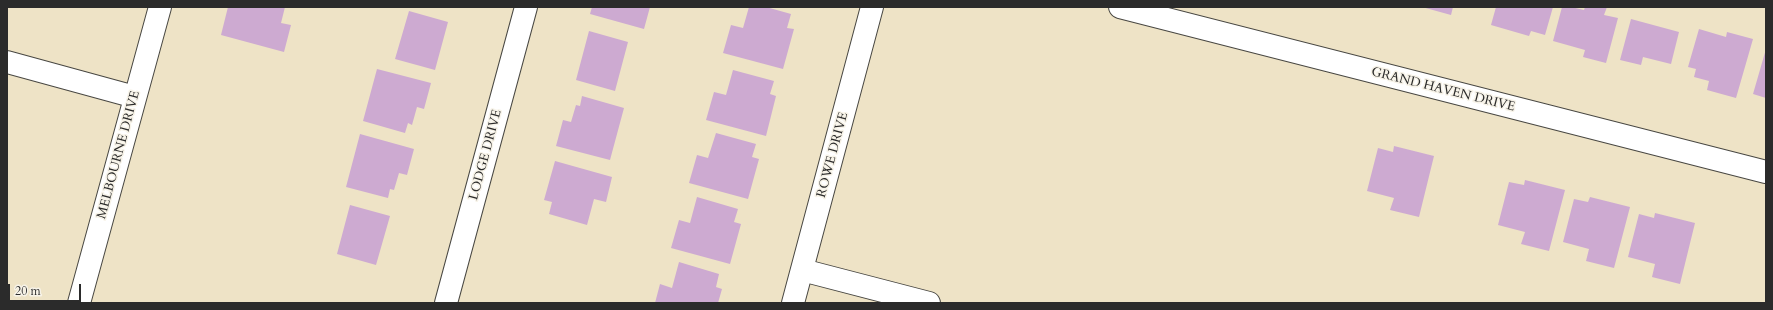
<!DOCTYPE html>
<style>
body{margin:0}
#map{position:relative;width:1773px;height:310px;overflow:hidden;background:#eee3c6;font-family:Cardo,serif}
canvas{display:block}
.frame{position:absolute;inset:0;border:8px solid #2b2b2b;pointer-events:none}
.scale{position:absolute;left:8px;top:284px;width:73px;height:18px;box-sizing:border-box;border:2px solid #2b2b2b;border-top:0;padding-left:5px;font-size:12px;line-height:14px;white-space:nowrap;color:#2b2b2b;-webkit-text-stroke:3px #f7f3e8;paint-order:stroke}
</style>
<div id="map">
<canvas width="1773" height="310"></canvas>
<div class="frame"></div>
<div class="scale">20 m</div>
</div>
<script>
const context = document.querySelector('canvas').getContext('2d');
context.lineJoin = 'round';
function paint(path, color) {
  context.fillStyle = color;
  context.fill(path, 'evenodd');
}
function shape(rows) {
  const path = new Path2D();
  for (const r of rows) {
    path.moveTo(r[0], r[1]);
    for (let i = 2; i < r.length; i += 2) path.lineTo(r[i], r[i + 1]);
  }
  return path;
}
function stroke(path, color, width, dash) {
  context.strokeStyle = color;
  context.lineWidth = width;
  context.lineCap = dash ? 'butt' : 'round';
  context.setLineDash(dash || []);
  context.stroke(path);
}
function drawText(font, color, halo, rows, align = 'center') {
  context.font = font + ' Cardo,serif';
  context.lineWidth = 3;
  context.setLineDash([]);
  context.textBaseline = 'middle';
  context.strokeStyle = halo;
  context.fillStyle = color;
  for (const [text, x, y, turn = 0] of rows) {
    context.save();
    context.translate(x, y);
    context.rotate((+turn || 0) * Math.PI / 180);
    context.textAlign = isNaN(turn) ? turn : align;
    if (halo) context.strokeText(text, 0, 0);
    context.fillText(text, 0, 0);
    context.restore();
  }
}
paint(shape([
 [228,7,285,7,281,23,291,25,284,52,221,35],
 [592,7,650,7,644,29,590,14],
 [749,7,766,7,791,14,787,28,794,29,783,69,723,53,731,25,743,28],
 [1422,7,1453,7,1451,15],
 [1496,7,1553,7,1545,35,1531,31,1529,36,1491,25],
 [1562,7,1571,7,1584,10,1585,7,1607,7,1604,15,1618,18,1606,63,1583,57,1585,50,1553,41],
 [409,11,448,22,435,70,395,59],
 [1631,19,1679,32,1671,64,1643,57,1641,65,1620,60],
 [1699,29,1726,37,1727,32,1753,39,1736,98,1707,90,1709,81,1694,77,1696,69,1688,67],
 [589,31,628,42,615,91,576,80],
 [1766,49,1766,98,1753,94],
 [377,69,431,83,424,109,417,107,412,125,408,123,405,133,363,121],
 [733,70,774,81,770,94,776,96,766,136,706,120,714,92,726,95],
 [582,96,624,108,610,160,556,146,563,120,571,122,576,105,580,106],
 [716,133,756,144,752,157,759,159,748,199,689,183,697,155,708,158],
 [360,134,414,149,407,175,399,173,394,190,390,189,388,198,346,187],
 [1394,146,1434,156,1419,217,1390,210,1394,198,1367,191,1378,148,1393,152],
 [555,161,612,177,606,202,594,199,587,225,549,214,552,202,544,200],
 [1525,180,1565,190,1549,251,1521,244,1525,232,1498,225,1509,182,1524,185],
 [697,197,738,209,734,222,741,224,730,264,671,248,679,220,690,223],
 [1590,197,1630,207,1614,268,1586,261,1589,249,1563,242,1574,199,1588,202],
 [350,205,390,216,376,265,337,254],
 [1655,213,1695,223,1680,284,1652,277,1655,264,1628,257,1639,214,1654,218],
 [679,262,719,274,716,287,722,289,718,303,655,303,660,284,672,288]
]), '#cdaad1');
const minor = shape([
 [1120,7,1766,172],
 [7,62,135,97],
 [802,270,929,303],
 [79,303,160,7],
 [446,303,526,7],
 [793,303,872,7]
]);
stroke(minor, '#484742', 24);
stroke(minor, '#fff', 22);
drawText('13px', '#2b2b2b', '#f7f3e8', [
 ["GRAND HAVEN DRIVE",1443,90,14],
 ["MELBOURNE DRIVE",119,155,-75],
 ["LODGE DRIVE",486,155,-75],
 ["ROWE DRIVE",833,155,-75]
]);
</script>
